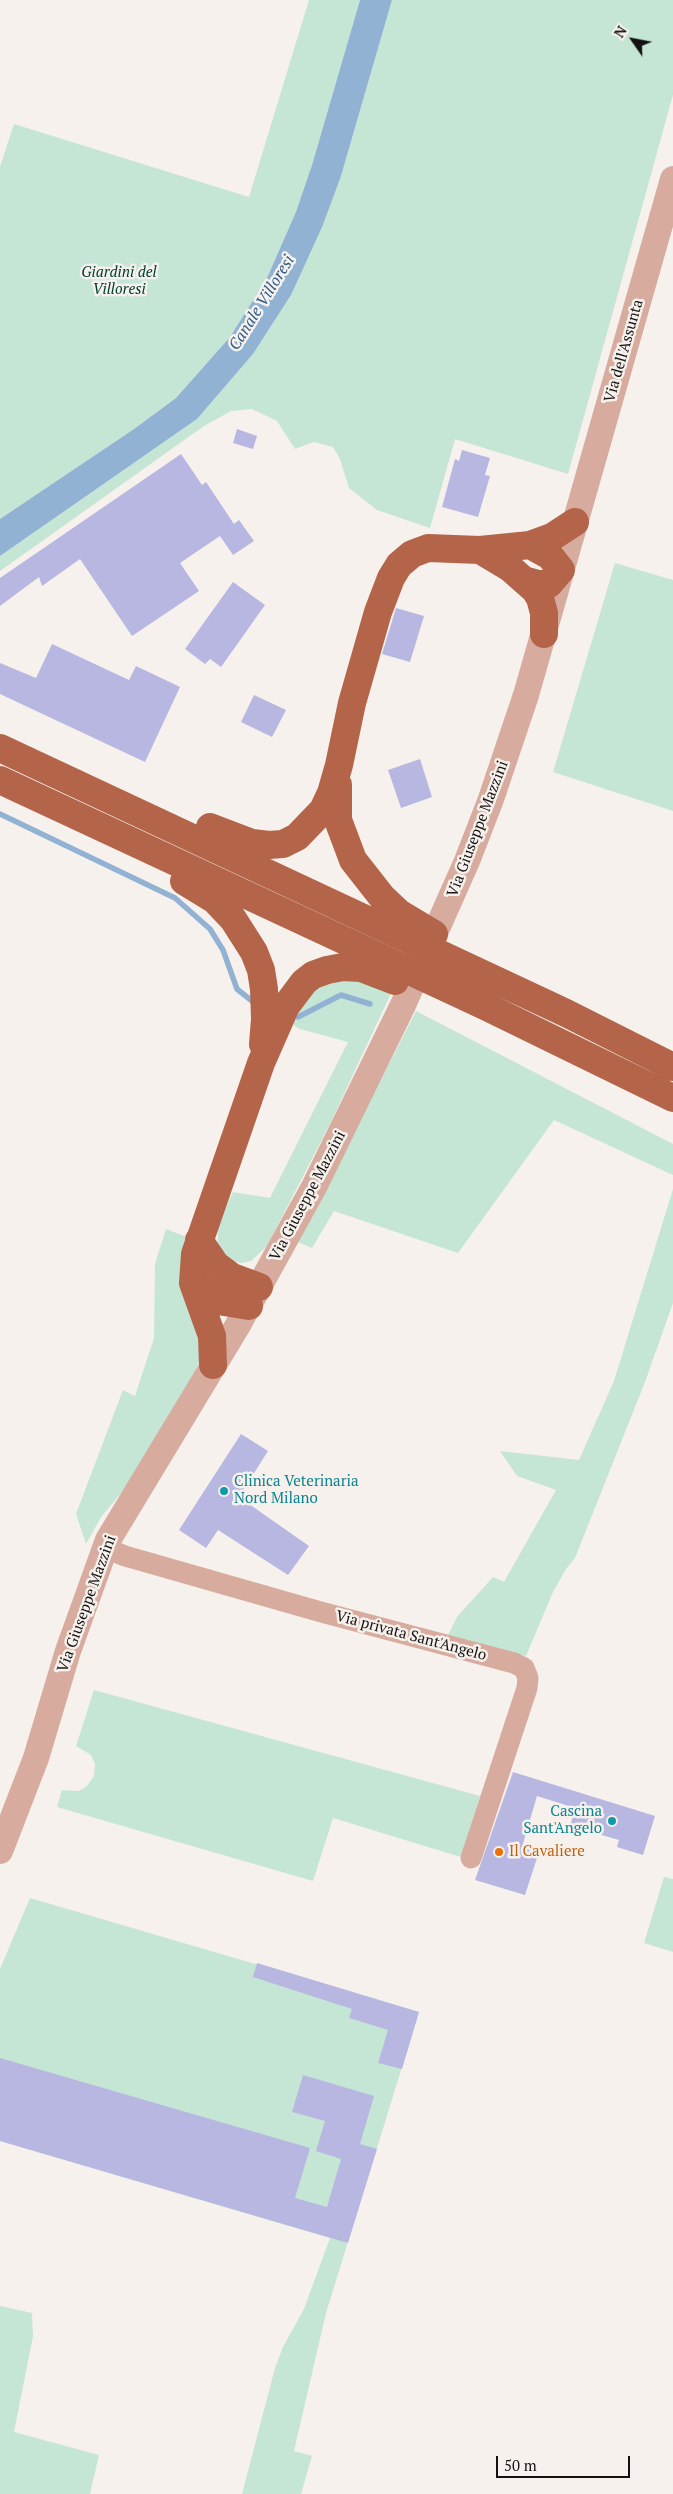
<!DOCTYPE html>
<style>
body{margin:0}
#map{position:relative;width:673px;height:2494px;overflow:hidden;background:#f6f1ed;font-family:"PT Serif",serif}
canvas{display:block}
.north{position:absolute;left:608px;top:15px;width:50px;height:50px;-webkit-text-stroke:4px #f6f1ed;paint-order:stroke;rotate:303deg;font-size:14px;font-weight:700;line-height:20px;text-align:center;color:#141211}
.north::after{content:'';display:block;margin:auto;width:18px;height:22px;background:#141211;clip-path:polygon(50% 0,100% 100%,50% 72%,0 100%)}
.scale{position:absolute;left:496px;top:2456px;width:134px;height:22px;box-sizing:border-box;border:2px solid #141211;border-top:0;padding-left:6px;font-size:15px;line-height:18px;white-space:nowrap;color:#141211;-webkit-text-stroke:4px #f6f1ed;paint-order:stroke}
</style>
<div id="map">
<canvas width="673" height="2494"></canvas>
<div class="north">N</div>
<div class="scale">50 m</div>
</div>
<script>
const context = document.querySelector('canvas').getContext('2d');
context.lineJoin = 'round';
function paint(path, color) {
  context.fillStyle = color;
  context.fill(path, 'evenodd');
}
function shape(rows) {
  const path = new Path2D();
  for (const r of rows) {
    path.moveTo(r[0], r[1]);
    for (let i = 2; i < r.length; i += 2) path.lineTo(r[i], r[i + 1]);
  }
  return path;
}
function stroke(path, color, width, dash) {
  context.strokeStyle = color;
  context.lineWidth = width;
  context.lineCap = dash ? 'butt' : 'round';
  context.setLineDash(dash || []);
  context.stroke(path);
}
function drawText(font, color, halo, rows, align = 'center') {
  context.font = font + ' "PT Serif",serif';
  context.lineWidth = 5;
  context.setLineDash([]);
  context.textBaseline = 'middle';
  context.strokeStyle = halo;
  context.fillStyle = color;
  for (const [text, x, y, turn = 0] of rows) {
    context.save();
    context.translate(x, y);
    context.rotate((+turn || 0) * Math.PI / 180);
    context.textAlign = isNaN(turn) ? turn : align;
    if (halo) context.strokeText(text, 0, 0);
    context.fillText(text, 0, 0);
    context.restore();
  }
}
paint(shape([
 [309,0,360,0,312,165,296,213,267,278,230,337,176,398,134,429,0,519,0,167,14,124,249,197],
 [392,0,673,0,673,95,568,474,455,439,430,528,377,510,349,488,340,459,333,447,314,442,295,449,277,421,252,409,231,411,204,426,0,571,0,556,197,419,253,354,291,295,341,176],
 [615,563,673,580,673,811,553,772],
 [331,977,394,987,328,1128,267,1246,251,1261,241,1263,230,1260,222,1253,218,1242,218,1231,221,1216,233,1192,270,1198,348,1042,300,1029,290,1023,305,994],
 [416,1011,673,1144,673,1175,554,1120,458,1253,334,1211,312,1248,298,1242],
 [673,1189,673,1303,645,1382,575,1558,566,1569,553,1592,526,1656,448,1635,457,1617,493,1577,504,1582,556,1490,517,1476,500,1451,579,1460,614,1381],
 [166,1229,189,1238,201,1332,200,1360,192,1379,131,1481,101,1517,86,1544,76,1514,123,1390,135,1396,154,1338,155,1264],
 [94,1690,480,1796,461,1857,333,1818,313,1881,57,1807,62,1790,79,1791,87,1786,94,1776,95,1764,91,1755,76,1746],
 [664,1877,673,1879,673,1952,644,1943],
 [30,1898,419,2012,326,2313,294,2451,312,2456,301,2494,242,2494,275,2368,283,2347,304,2309,330,2238,0,2141,0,1969],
 [0,2306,32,2313,33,2336,14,2432,99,2455,90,2494,0,2494]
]), '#c5e5d5');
paint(shape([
 [360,0,392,0,341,176,322,227,291,295,253,354,197,419,0,556,0,519,134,429,176,398,230,337,267,278,296,212,312,165]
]), '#92b2d3');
stroke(shape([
 [0,814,175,898,210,929,223,950,237,989,252,1001],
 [298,1017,341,995,370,1004]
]), '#92b2d3', 5.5);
paint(shape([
 [237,429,257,436,253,449,233,443],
 [462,450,490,458,485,475,490,476,478,517,442,507,455,459,459,461],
 [181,454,202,485,206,482,234,524,239,520,254,541,233,555,220,536,180,563,199,591,132,636,80,559,42,586,39,577,0,606,0,578],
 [233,582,265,605,221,667,210,659,205,664,185,649],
 [396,608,424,616,410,662,382,654],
 [52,644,129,680,136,666,180,687,145,762,0,694,0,663,36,678],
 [254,695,286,710,272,737,241,722],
 [420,759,432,797,401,808,388,770],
 [241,1434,268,1451,239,1497,309,1546,288,1575,218,1530,206,1548,179,1530],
 [513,1772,655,1816,643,1855,617,1847,619,1840,570,1826,575,1808,537,1796,522,1847,539,1852,525,1895,475,1880],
 [257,1963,419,2012,402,2069,378,2063,388,2030,349,2018,352,2009,253,1977],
 [0,2058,310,2148,295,2198,327,2207,341,2159,316,2151,325,2121,292,2112,303,2075,374,2096,360,2144,377,2149,348,2243,0,2141]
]), '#b8b7e1');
stroke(shape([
 [105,1548,125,1556,321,1612,514,1663,524,1668,528,1678,527,1688,471,1858]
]), '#d7ac9e', 21);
stroke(shape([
 [0,1851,36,1758,68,1651,108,1540,238,1325,314,1187,403,1005,467,861,491,799,526,695,673,179]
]), '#d7ac9e', 26);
stroke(shape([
 [480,550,510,568,535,590,540,598,544,613,544,634],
 [527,581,538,584,549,584,561,570,550,556,530,545],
 [0,748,566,1013,673,1067],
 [0,780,485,1006,673,1098],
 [338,785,338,820,353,860,382,897,399,913,434,934],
 [210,827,252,843,269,845,283,844,297,837,323,810,331,793,339,765,352,703,378,612,391,578,399,565,412,554,428,548,480,550,530,545,552,537,575,522],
 [184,881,215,900,233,919,254,952,261,970,264,989,265,1019,263,1044],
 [199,1240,216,1265,232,1277,259,1287],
 [193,1283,218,1301,249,1306],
 [213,1365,212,1336,193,1283,195,1254,261,1063,286,1006,304,982,313,975,327,970,343,967,361,968,395,981]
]), '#b36449', 28);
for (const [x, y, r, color] of [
 [224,1491,5,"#0f9aa8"],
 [612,1821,5,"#0f9aa8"],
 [499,1852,5,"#e8710a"]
]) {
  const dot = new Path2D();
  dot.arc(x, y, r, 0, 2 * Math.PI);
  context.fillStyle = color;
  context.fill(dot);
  stroke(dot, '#f6f1ed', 2);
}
drawText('italic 15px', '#00402b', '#f6f1ed', [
 ["Giardini del",119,273],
 ["Villoresi",119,290]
]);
drawText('15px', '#141211', '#f6f1ed', [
 ["Via dell'Assunta",624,351,-74],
 ["Via Giuseppe Mazzini",478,829,-69],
 ["Via Giuseppe Mazzini",308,1196,-62],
 ["Via Giuseppe Mazzini",87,1604,-70],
 ["Via privata Sant'Angelo",411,1636,15]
]);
drawText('15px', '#0d838f', '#f6f1ed', [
 ["Clinica Veterinaria",234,1482],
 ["Nord Milano",234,1499],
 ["Cascina",602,1812,"right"],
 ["Sant'Angelo",602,1829,"right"]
], 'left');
drawText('15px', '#c56008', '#f6f1ed', [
 ["Il Cavaliere",509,1852]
], 'left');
drawText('italic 16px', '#2c5b87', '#f6f1ed', [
 ["Canale Villoresi",262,303,-58]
]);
</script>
